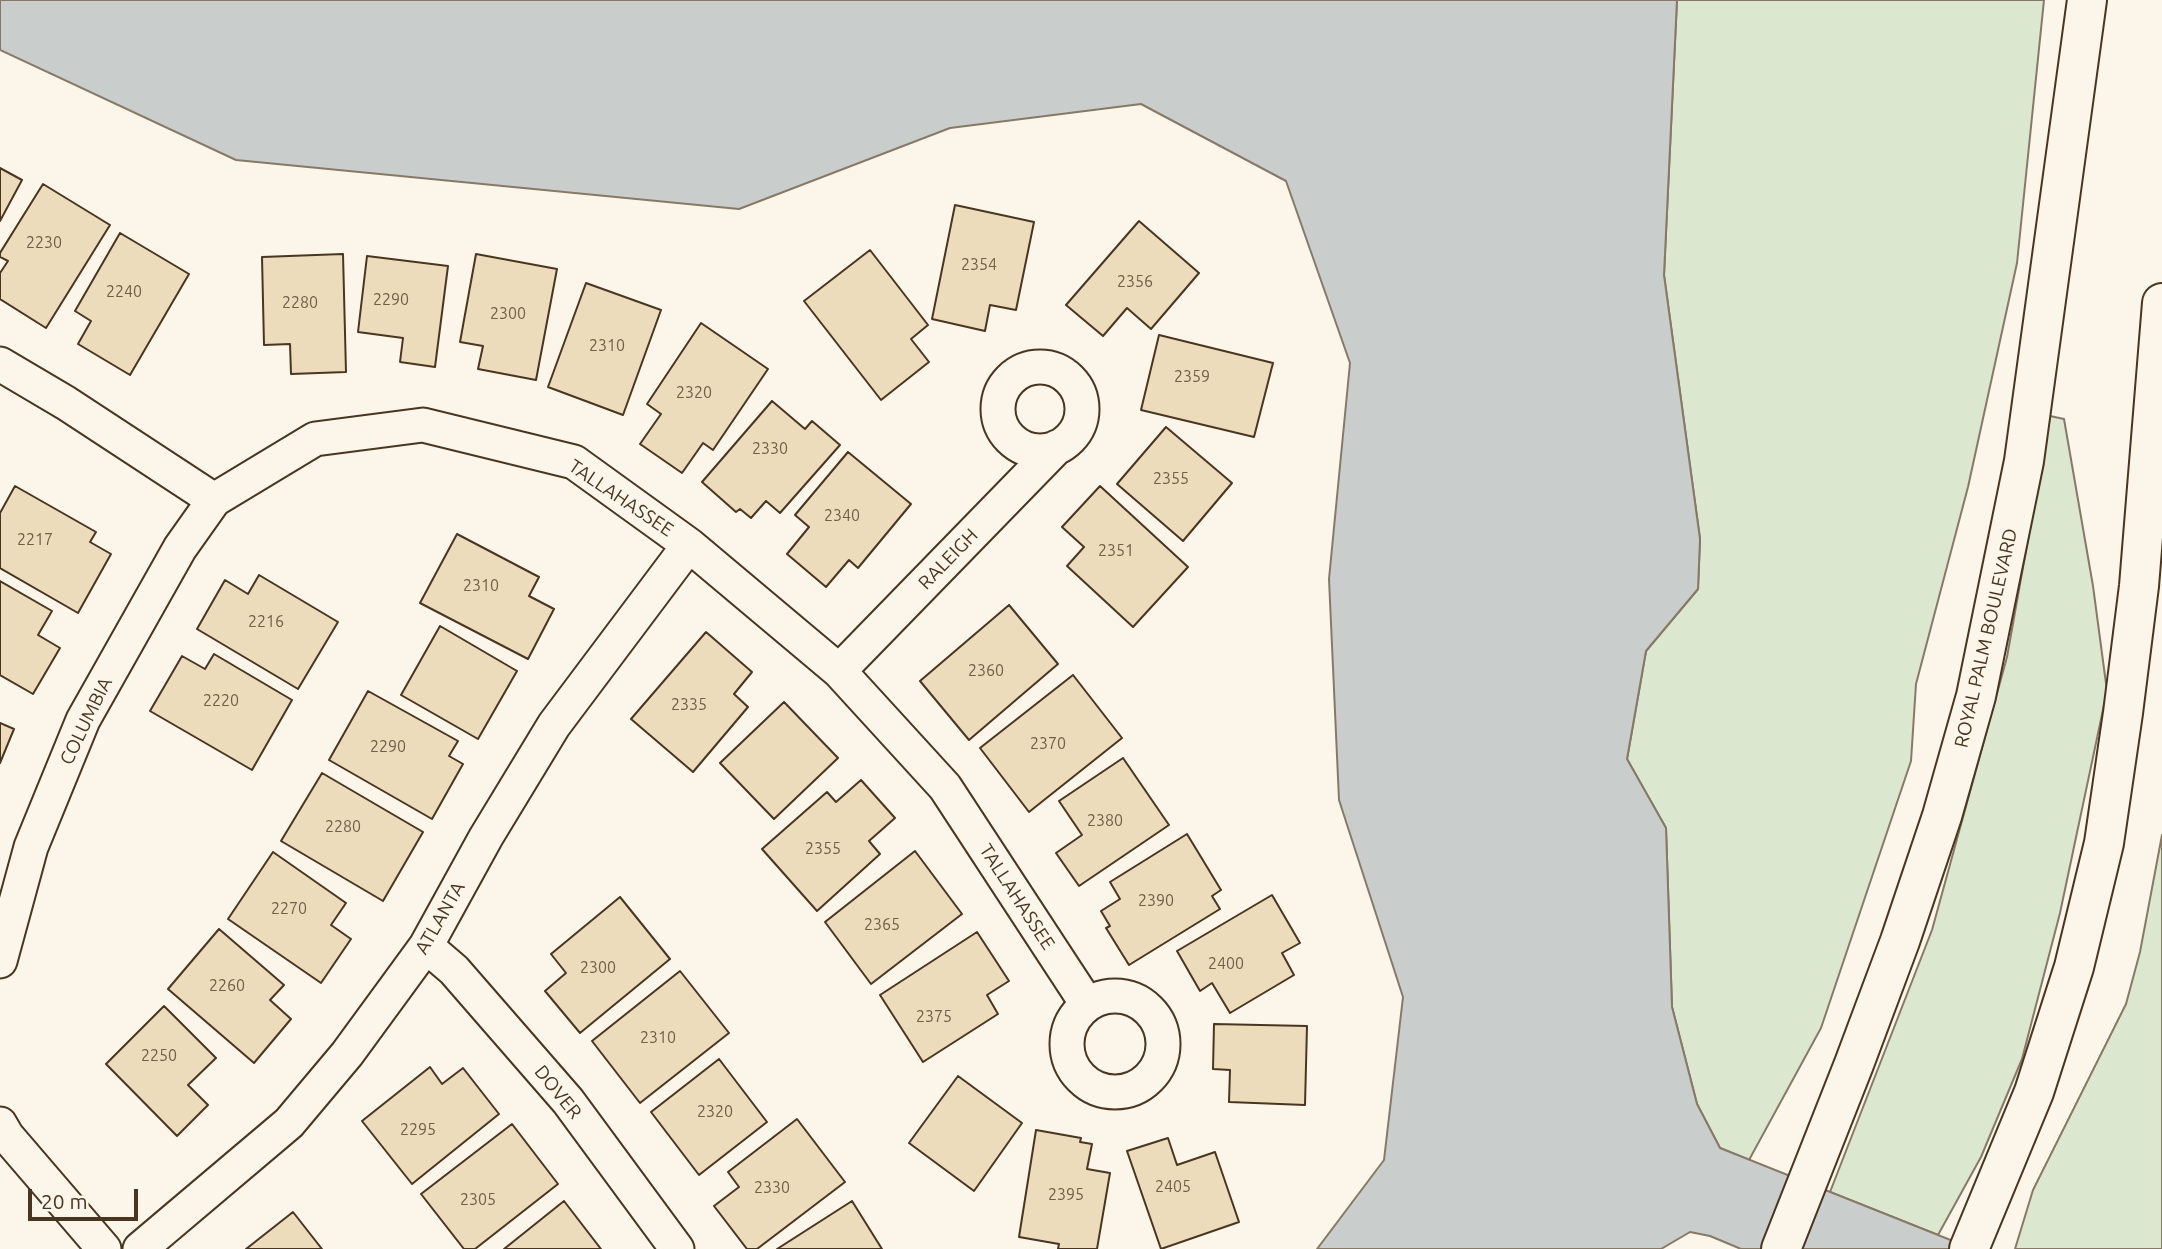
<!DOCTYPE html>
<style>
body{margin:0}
#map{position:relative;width:2162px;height:1249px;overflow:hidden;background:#fbf6e9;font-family:Ubuntu,sans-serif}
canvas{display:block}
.scale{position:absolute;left:28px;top:1189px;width:110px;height:32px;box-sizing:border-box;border:4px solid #4a3520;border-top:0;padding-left:9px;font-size:21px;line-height:24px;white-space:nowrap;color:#4a3520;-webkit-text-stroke:5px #fbf6e9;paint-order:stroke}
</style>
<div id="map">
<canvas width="2162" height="1249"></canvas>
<div class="scale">20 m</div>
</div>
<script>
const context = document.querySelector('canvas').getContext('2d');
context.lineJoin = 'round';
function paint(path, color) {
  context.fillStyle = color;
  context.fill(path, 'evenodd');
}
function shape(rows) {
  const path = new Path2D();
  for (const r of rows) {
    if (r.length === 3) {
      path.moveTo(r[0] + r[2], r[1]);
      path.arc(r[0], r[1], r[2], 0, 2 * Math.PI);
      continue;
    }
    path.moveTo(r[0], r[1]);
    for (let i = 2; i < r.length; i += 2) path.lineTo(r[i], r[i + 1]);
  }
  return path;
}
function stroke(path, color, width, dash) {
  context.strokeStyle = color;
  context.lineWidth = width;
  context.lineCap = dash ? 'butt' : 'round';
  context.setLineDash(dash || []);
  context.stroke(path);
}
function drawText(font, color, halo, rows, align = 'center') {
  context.font = font + ' Ubuntu,sans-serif';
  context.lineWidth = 5;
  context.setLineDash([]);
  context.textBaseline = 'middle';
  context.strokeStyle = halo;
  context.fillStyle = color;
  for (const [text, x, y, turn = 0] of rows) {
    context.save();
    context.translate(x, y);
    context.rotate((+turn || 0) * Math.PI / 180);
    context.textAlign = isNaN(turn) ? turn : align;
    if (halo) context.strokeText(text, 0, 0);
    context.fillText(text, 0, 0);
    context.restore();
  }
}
const green = shape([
 [1677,0,2044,0,2017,263,1968,487,1916,684,1911,761,1821,1028,1749,1160,1720,1148,1697,1104,1672,1007,1666,828,1627,759,1646,651,1698,589,1700,539,1664,275,1677,0],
 [2050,416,2064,419,2093,586,2107,691,2060,913,2022,1059,1981,1157,1938,1235,1830,1192,1932,930,2007,657,2050,416],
 [2162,835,2162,1249,2015,1249,2033,1190,2126,1004,2140,952,2162,835]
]);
paint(green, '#dce7d0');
stroke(green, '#887966', 2);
const water = shape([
 [0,0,1677,0,1664,275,1700,539,1698,589,1646,651,1627,759,1666,828,1672,1007,1697,1104,1720,1148,1973,1249,1741,1249,1710,1236,1690,1232,1661,1249,1317,1249,1384,1160,1403,997,1339,800,1329,579,1350,363,1286,181,1141,104,950,128,739,209,236,160,0,50,0,0]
]);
paint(water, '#c9cecd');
stroke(water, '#887966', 2);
const building = shape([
 [0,168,22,180,0,221,0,168],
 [43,184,110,225,46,328,0,299,0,273,8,261,0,257,0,253,43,184],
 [955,205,1034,222,1016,310,990,305,985,331,932,319,955,205],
 [1139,221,1199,273,1151,329,1127,308,1103,336,1066,305,1139,221],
 [120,233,189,274,130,375,78,344,91,321,75,311,120,233],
 [870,250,928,325,911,339,929,362,881,400,804,301,870,250],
 [343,254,346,372,291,374,290,344,264,345,262,257,343,254],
 [476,254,557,269,536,380,478,369,483,346,460,342,476,254],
 [367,256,448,266,435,367,400,362,403,338,358,332,367,256],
 [586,283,661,310,623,415,548,387,586,283],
 [701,323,768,369,713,450,703,443,682,473,640,444,661,414,647,404,701,323],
 [1159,335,1273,363,1254,437,1141,410,1159,335],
 [772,401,805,429,812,421,840,445,780,513,766,501,751,518,740,509,736,512,702,482,772,401],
 [1166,427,1232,483,1183,541,1117,484,1166,427],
 [848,452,911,504,858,568,849,560,826,587,787,554,809,527,795,515,848,452],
 [15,486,96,532,90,542,111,554,78,613,0,568,0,513,15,486],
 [1100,486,1188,567,1133,627,1067,566,1084,547,1062,527,1100,486],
 [457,534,539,577,529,596,554,609,528,659,420,603,457,534],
 [259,575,338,622,298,689,197,629,225,580,248,594,259,575],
 [0,581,52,611,38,635,60,648,33,694,0,675,0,581],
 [1009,605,1058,664,969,740,920,681,1009,605],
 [440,626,517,671,478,739,401,695,440,626],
 [706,632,752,672,734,694,748,707,693,772,631,719,706,632],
 [214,654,292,700,252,770,150,711,182,656,205,669,214,654],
 [1073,675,1122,738,1029,812,980,748,1073,675],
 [368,691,458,741,449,756,463,764,432,819,329,760,368,691],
 [784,702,838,758,774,819,720,763,784,702],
 [0,723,14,729,0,763,0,723],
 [1123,758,1169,825,1079,886,1056,853,1082,835,1059,801,1123,758],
 [322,773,423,832,383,901,281,841,322,773],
 [861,780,895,818,869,841,880,854,817,911,762,849,827,792,836,802,861,780],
 [1187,834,1221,890,1212,896,1220,909,1129,965,1106,928,1110,926,1101,911,1120,899,1110,882,1187,834],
 [915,851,962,914,871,984,825,922,915,851],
 [273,852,346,903,331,925,351,939,321,983,228,919,273,852],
 [1272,895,1300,943,1282,953,1294,975,1230,1013,1212,983,1200,991,1177,951,1272,895],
 [620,897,670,959,580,1033,545,991,566,973,551,954,620,897],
 [219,929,284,985,270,1000,291,1019,254,1063,168,989,219,929],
 [977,932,1009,981,987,995,998,1014,923,1062,880,995,977,932],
 [680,971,729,1033,640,1103,592,1041,680,971],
 [164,1006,216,1058,188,1085,208,1105,177,1136,106,1064,164,1006],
 [1214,1024,1307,1026,1305,1105,1229,1102,1230,1070,1213,1069,1214,1024],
 [719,1059,767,1122,699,1175,651,1112,719,1059],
 [430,1067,442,1084,463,1068,499,1114,412,1184,362,1121,430,1067],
 [958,1076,1022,1123,974,1191,909,1143,958,1076],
 [797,1119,845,1182,757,1249,747,1249,714,1206,739,1187,728,1172,797,1119],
 [512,1124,558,1184,475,1249,464,1249,421,1194,512,1124],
 [1036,1130,1081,1138,1080,1142,1092,1144,1087,1169,1110,1173,1097,1249,1058,1249,1059,1244,1019,1237,1036,1130],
 [1168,1138,1177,1165,1215,1152,1239,1222,1161,1249,1127,1151,1168,1138],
 [564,1201,601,1249,504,1249,564,1201],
 [852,1201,882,1249,777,1249,852,1201],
 [293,1212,322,1249,246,1249,293,1212]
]);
paint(building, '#ecdcbc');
stroke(building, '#4a3520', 2);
const minor = shape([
 [0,364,66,403,214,500],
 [1040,409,42],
 [839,671,1057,447],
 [426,946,454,970,568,1101,677,1249],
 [0,961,31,847,83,720,180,548,214,500,315,439,423,425,574,462,689,545,839,671,945,787,1087,1004],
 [1115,1044,48],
 [0,1124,7,1136,104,1249],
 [140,1249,289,1123,347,1054,426,946,486,837,554,725,689,545]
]);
const primary = shape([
 [1781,1249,1854,1064,1900,941,1942,816,1976,696,2024,461,2087,0],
 [1969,1249,2034,1092,2074,967,2104,843,2123,713,2139,586,2162,303]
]);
stroke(minor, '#4a3520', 37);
stroke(primary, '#4a3520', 42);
stroke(minor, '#fbf6e9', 33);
stroke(primary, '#fbf6e9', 38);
drawText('16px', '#725f47', null, [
 ["2230",44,243],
 ["2354",979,265],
 ["2356",1135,282],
 ["2240",124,292],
 ["2290",391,300],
 ["2280",300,303],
 ["2300",508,314],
 ["2310",607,346],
 ["2359",1192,377],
 ["2320",694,393],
 ["2330",770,449],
 ["2355",1171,479],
 ["2340",842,516],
 ["2217",35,540],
 ["2351",1116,551],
 ["2310",481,586],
 ["2216",266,622],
 ["2360",986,671],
 ["2220",221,701],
 ["2335",689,705],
 ["2370",1048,744],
 ["2290",388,747],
 ["2380",1105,821],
 ["2280",343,827],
 ["2355",823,849],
 ["2390",1156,901],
 ["2270",289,909],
 ["2365",882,925],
 ["2400",1226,964],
 ["2300",598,968],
 ["2260",227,986],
 ["2375",934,1017],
 ["2310",658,1038],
 ["2250",159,1056],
 ["2320",715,1112],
 ["2295",418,1130],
 ["2405",1173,1187],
 ["2330",772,1188],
 ["2395",1066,1195],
 ["2305",478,1200]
]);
drawText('19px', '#4a3520', '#fbf6e9', [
 ["TALLAHASSEE",621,498,34],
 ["RALEIGH",948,559,-46],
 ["ROYAL PALM BOULEVARD",1986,638,-77],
 ["COLUMBIA",86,721,-64],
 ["TALLAHASSEE",1017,897,57],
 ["ATLANTA",440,918,-60],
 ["DOVER",558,1092,51]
]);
</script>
